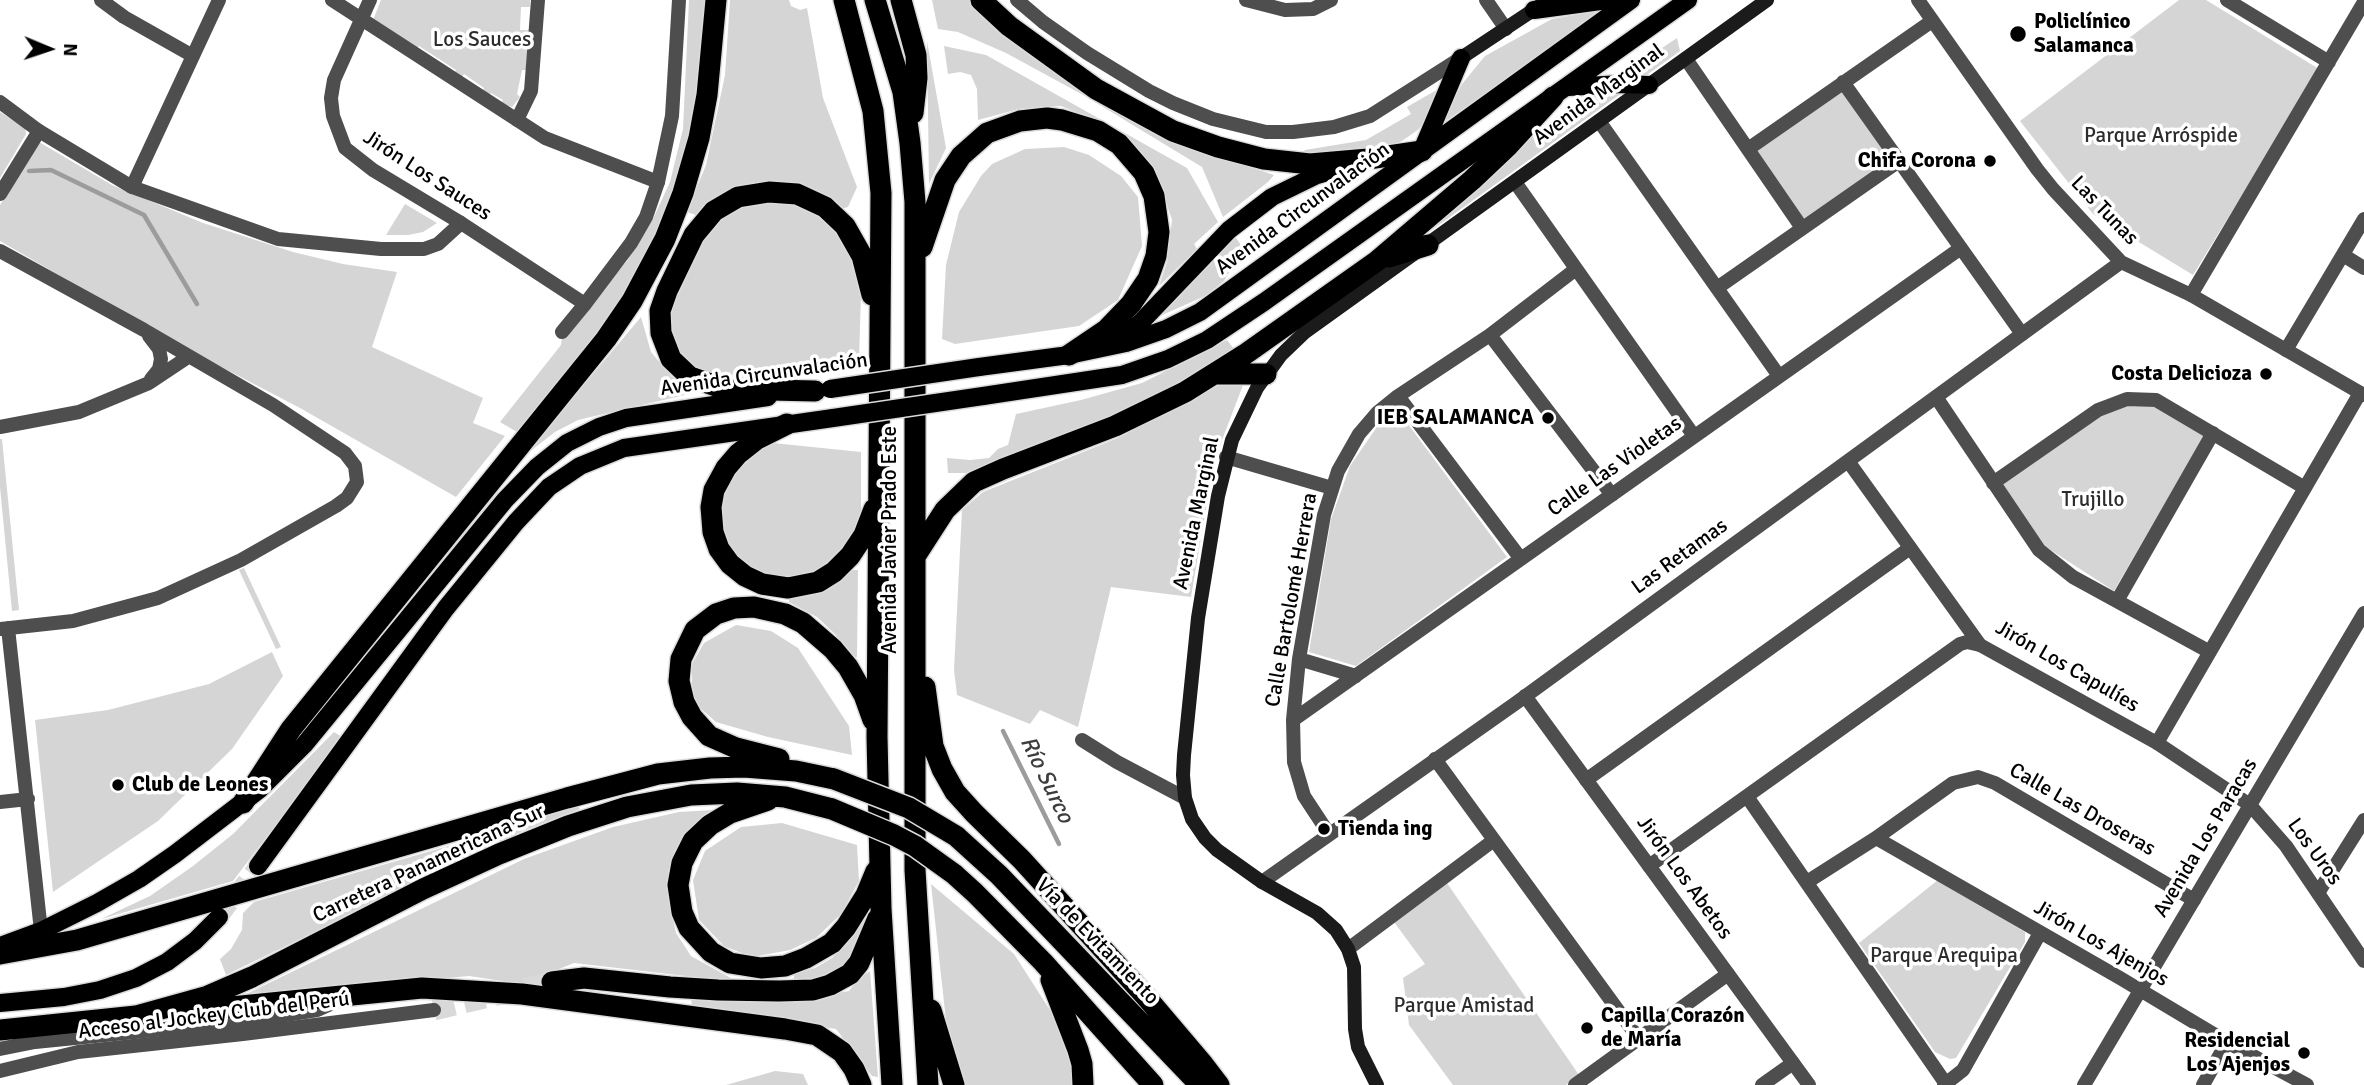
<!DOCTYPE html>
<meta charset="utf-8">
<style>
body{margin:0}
#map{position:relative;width:2364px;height:1085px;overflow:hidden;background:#fff;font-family:Signika,sans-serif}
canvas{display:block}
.north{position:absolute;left:14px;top:14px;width:70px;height:70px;-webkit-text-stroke:5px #fff;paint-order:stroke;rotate:92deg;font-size:19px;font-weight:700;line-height:28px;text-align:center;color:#000}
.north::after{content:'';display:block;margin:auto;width:24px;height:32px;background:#000;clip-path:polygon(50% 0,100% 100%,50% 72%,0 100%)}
</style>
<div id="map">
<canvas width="2364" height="1085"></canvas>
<div class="north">N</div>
</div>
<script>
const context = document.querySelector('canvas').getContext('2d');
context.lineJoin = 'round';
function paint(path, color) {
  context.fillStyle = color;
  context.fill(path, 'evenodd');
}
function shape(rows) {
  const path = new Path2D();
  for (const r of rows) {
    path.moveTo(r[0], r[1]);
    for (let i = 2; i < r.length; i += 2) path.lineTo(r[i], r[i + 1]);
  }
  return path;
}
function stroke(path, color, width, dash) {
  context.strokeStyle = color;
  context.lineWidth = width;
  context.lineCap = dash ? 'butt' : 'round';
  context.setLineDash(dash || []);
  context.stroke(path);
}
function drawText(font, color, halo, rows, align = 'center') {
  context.font = font + ' Signika,sans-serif';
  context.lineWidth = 7;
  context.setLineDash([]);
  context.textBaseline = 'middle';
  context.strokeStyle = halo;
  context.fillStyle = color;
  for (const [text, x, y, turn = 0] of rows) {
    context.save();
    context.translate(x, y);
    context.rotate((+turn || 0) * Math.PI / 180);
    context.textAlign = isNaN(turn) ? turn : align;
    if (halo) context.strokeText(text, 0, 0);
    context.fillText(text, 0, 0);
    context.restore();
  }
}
paint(shape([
 [381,0,530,0,530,7,521,7,520,30,529,30,526,70,522,70,517,94,520,97,512,107,501,104,503,100,491,93,488,96,482,92,484,88,464,74,461,79,454,74,456,70,419,46,416,50,373,20],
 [689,0,706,0,693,122,676,187,650,254,583,354,517,432,500,422,561,345,562,337,627,261,652,221,670,182,683,129],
 [730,0,789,0,791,6,800,10,807,8,823,98,857,187,848,207,841,209,765,183,743,185,718,197,696,215,687,212,706,165,725,75],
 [932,0,969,0,1004,35,1195,149,1274,175,1268,182,1223,217,1202,167,1085,96,1006,53,958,32,938,29],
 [2179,0,2206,0,2319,69,2193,275,2093,214,2020,121],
 [1601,10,1551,47,1440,125,1462,84,1485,56,1552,19],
 [1677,38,1680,51,1418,240,1520,142],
 [927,41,946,148,929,184],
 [944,46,986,55,1187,168,1218,222,1194,244,1197,249,1159,286,1167,262,1172,220,1159,181,1123,141,1096,120,1061,106,1019,109,978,120,977,89,971,75,960,72,948,74],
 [1447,84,1419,129,1402,141,1384,149,1298,157,1305,150,1366,140,1411,114,1407,107],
 [1843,87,1892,159,1802,223,1752,150],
 [0,112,25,128,26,134,0,178],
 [39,142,112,185,203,223,293,252,343,264,397,272,372,347,483,398,473,423,505,436,456,497,300,408,185,348,0,241,0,205],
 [1064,147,1089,155,1121,176,1138,197,1142,246,1118,300,1079,326,955,344,942,339,946,265,959,212,981,176,992,164,1025,149],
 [765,200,799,205,819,214,848,244,861,293,859,360,726,382,708,379,679,356,667,325,677,284,713,222,742,206],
 [405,204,437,223,423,232,408,235,386,235],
 [1234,235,1243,248,1224,281,1205,296,1160,316,1158,312],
 [641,317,651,352,672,377,702,391,578,420,555,432,524,456],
 [1227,340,1234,349,1211,365,1121,413,966,473,948,473,947,458,970,460,989,458,998,449,1008,445,1016,414,1081,400,1142,383],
 [1253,359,1214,461,1191,597,1111,587,1078,727,1040,710,1030,724,957,695,954,670,962,510,983,492,1118,438,1177,406],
 [2129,404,2155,405,2205,434,2114,591,2043,545,2001,485,2103,414],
 [1396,408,1507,557,1356,666,1309,652,1331,519,1350,466,1379,424],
 [0,439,2,439,19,610,12,611,0,487],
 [773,443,861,452,861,524,830,568,786,581,748,570,720,534,718,506,729,473,762,446],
 [244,568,281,647,276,649,239,570],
 [853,570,858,570,857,657,853,657,836,635,817,617,789,602,789,597,829,589],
 [736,625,771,631,798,648,849,726,852,755,768,737,716,722,692,701,692,664,704,643],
 [272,652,283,676,232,749,158,821,53,892,35,720,108,710,209,684],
 [334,732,342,737,233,881,101,919,150,896,193,866,233,834],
 [578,806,580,809,523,831,226,975,220,959,231,949,242,930,243,913,254,902,469,840],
 [713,810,699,820,675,850,668,872,668,898,676,933,691,956,738,982,574,963,522,984,469,976,238,998,524,859,613,827,679,812],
 [782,823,857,845,859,881,841,914,816,938,790,950,752,957,724,946,699,920,693,880,705,851,741,827],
 [1938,880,2025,932,2025,942,1956,1058,1950,1059,1935,1052,1859,943],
 [1447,883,1579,1075,1566,1085,1453,1085,1409,1025,1403,978,1425,964,1394,922],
 [931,884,1014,954,1057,1021,1072,1061,1074,1085,959,1085,950,1057],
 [866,911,866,926,855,957,833,977,794,983,794,974,815,968,832,958,846,945,857,930],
 [870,971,878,1077,872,1076,836,1029,692,1008,691,996,800,999,849,991,859,978],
 [775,1071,803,1074,808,1085,726,1085]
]), '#d5d5d5');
stroke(shape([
 [29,171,51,170,144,215,197,304],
 [1003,731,1059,844]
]), '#9c9c9c', 4.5);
stroke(shape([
 [219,917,258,866]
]), '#d9d9d9', 18, [18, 9]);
stroke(shape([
 [434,1010,552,982]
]), '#d9d9d9', 21, [21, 10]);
const primary = shape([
 [1534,10,1608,0],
 [1568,87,1622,84,1649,85],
 [1423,148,1461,58],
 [1114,342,1140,323,1229,230,1272,197,1317,175,1345,167],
 [979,367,1069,355,1126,343,1166,329,1200,312,1631,0],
 [983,396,1122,375,1168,359,1207,340,1264,302,1688,0],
 [258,866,446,608,516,522,549,487,580,466,624,448,833,418],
 [0,946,41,931,97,903,139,879,175,854,260,789,304,745,505,500,537,467,567,443,599,427,626,418,768,397],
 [0,1003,64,997,100,990,136,978,167,962,195,941,219,917]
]);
const motorway = shape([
 [844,0,873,111,881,193,877,737,881,909,892,1085],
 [875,0,903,92,910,143,915,202,915,870,928,1085],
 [901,0,916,55,917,78,913,113],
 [981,0,1009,26,1096,89,1173,131,1218,147,1264,159,1310,164,1368,159,1422,151],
 [922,247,945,180,961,156,987,133,1020,121,1047,118,1062,120,1098,131,1119,144,1144,173,1154,196,1159,232,1156,256,1148,279,1131,304,1106,330,1069,355],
 [1389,257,1428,245],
 [1215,374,1266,374],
 [815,391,725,389,690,377,671,359,661,333,660,311,667,291,694,235,714,211,738,197,769,192,797,194,825,207,845,226,862,256,872,295],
 [787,424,757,439,738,454,726,468,714,490,711,507,713,532,719,549,730,564,745,576,762,584,788,588,818,582,834,572,850,556,864,535,874,509],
 [916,555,945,510,974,482,1003,469,1115,426,1185,392,1244,355,1377,261,1472,180,1509,145,1553,97],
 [925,687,933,746,942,769,955,792,974,813,1022,860,1147,998,1203,1064,1219,1085],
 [779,759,736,748,709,736,692,717,684,702,679,681,681,659,695,630,716,614,734,608,754,607,785,614,803,623,833,649,848,667,864,695,873,720],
 [768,800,730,813,710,825,693,841,682,863,678,885,682,912,689,928,711,952,730,963,761,968,785,966,806,958,832,943,846,927,866,895,876,871],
 [243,803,291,729,606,339,632,301,665,239,683,193,699,138,707,95,716,0],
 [956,836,999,875,1200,1085],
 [954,874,975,893,1043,962,1153,1085],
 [0,954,77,940,567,798,658,774,710,768,744,767,796,771,834,779],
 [1051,980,1078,1050,1082,1064,1083,1085],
 [552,982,584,978,670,987,718,990,779,991,813,990,830,985,850,974,859,963,878,918],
 [931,1010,954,1085],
 [191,1011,422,988,522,994,785,1029,817,1035,842,1052,854,1069,861,1085],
 [0,1030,136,1016,208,996,252,977,423,889,499,854,568,826,627,807,691,795,737,793,785,797,832,809]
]);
stroke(primary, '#dbdbdb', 21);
stroke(motorway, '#dbdbdb', 24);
stroke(shape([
 [101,0,124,17,193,56],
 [332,0,545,138,658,182],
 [370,0,334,80,331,98,333,116,345,148,373,170,461,223],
 [1017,0,1043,22,1087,53,1149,91,1173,103,1213,119,1266,132,1293,132,1334,127,1370,116,1461,58],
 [1246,0,1285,10,1313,9,1331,0],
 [2227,0,2329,62],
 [1686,59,1802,228],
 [1843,82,2022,334],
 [517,120,531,91,538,0],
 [1599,121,1779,376],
 [1748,149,1932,21],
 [1515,182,1694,436],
 [132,187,219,0],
 [0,194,39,131],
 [0,251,144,330,273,405,345,453,355,466,357,482,347,498,336,506,241,560,158,598,73,621,0,629],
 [2343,255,2364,268],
 [1717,288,1899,161],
 [2191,295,2364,2],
 [562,332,585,304],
 [1490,335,1612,495],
 [149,336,159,349,161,359,159,369,151,379],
 [2286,350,2364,219],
 [1398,396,1521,559],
 [1936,397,2039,550,2073,577,2210,652],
 [0,427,79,412,149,383,188,357],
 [1226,457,1332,488],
 [1993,483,2098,410,2127,399,2156,400,2305,488],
 [2117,601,2213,433],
 [8,628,41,931],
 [1299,659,1356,676],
 [1293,720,1961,248],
 [1082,740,1117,762,1185,798],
 [2157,743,2360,393],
 [1435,759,1639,1039],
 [1586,780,1910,548],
 [1748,798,1946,1084],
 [0,802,28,799],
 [1329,834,1304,796,1294,762,1293,720,1299,659,1324,515,1338,471,1359,434,1377,413,1398,396,1490,335,1576,269],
 [1876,838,2120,978,2227,1042,2307,1085],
 [1649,866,1960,644,1967,642,1980,645],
 [1807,882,1876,838,1953,783,1978,777,1995,783,2194,900],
 [2318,893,2364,820],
 [1348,949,1494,840],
 [0,1071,78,1052,243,1034,434,1010],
 [1575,1085,1728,974],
 [1762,1085,1793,1063],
 [1944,1085,1963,1070,2040,933],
 [2203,1085,2227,1042]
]), '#4e4e4e', 14);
stroke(shape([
 [1486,0,1506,29],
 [1918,0,2037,169,2053,189,2121,262,2191,295,2364,395],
 [0,102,39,131,132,187,278,239,381,249,424,249,438,244,461,223,585,304,631,243,646,217,658,182,672,116,679,0],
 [1848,461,1980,645,2157,743,2250,805,2286,846,2364,961],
 [1525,696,1809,1085],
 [1262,882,1516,703,2121,262],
 [0,1049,35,1042,254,1020,317,1010,337,1001],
 [2084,1085,2364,613]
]), '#4e4e4e', 14);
stroke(shape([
 [1461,58,1541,5],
 [1377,1085,1358,1047,1355,1029,1354,967,1348,949,1336,930,1317,913,1262,882,1217,850,1205,838,1192,819,1185,798,1183,775,1184,755,1198,618,1218,496,1232,440,1257,388,1281,355,1305,332,1767,0]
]), '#1b1b1b', 14);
stroke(primary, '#000', 18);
stroke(motorway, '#000', 21);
const primaryBridge = shape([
 [830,389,979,367],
 [833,418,983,396]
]);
const motorwayBridge = shape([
 [834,779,909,808,956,836],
 [832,809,894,835,915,846,954,874]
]);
stroke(primaryBridge, '#dbdbdb', 21, []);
stroke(motorwayBridge, '#dbdbdb', 24, []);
stroke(primaryBridge, '#000', 18);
stroke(motorwayBridge, '#000', 21);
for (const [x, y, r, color] of [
 [2018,34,9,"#000"],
 [1990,161,7,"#000"],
 [2266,374,7,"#000"],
 [1548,418,7,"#000"],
 [118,785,7,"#000"],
 [1324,829,7,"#000"],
 [1587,1028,7,"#000"],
 [2304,1053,7,"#000"]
]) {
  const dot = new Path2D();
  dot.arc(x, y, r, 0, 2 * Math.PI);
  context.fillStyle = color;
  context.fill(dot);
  stroke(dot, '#fff', 2.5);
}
drawText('bold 21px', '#000', '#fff', [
 ["Policlínico",2034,22],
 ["Salamanca",2034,46],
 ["Chifa Corona",1976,161,"right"],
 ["Costa Delicioza",2252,374,"right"],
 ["IEB SALAMANCA",1534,418,"right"],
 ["Club de Leones",132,785],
 ["Tienda ing",1338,829],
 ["Capilla Corazón",1601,1016],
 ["de María",1601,1040],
 ["Residencial",2290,1041,"right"],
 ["Los Ajenjos",2290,1065,"right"]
], 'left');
drawText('21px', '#2c2c2c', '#fff', [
 ["Los Sauces",482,40],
 ["Parque Arróspide",2161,136],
 ["Trujillo",2093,500],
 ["Parque Arequipa",1944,956],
 ["Parque Amistad",1464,1006]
]);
drawText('21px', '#000', '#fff', [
 ["Avenida Marginal",1599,95,-36],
 ["Jirón Los Sauces",427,176,33],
 ["Avenida Circunvalación",1303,209,-36],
 ["Las Tunas",2104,211,46],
 ["Avenida Circunvalación",764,375,-8],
 ["Calle Las Violetas",1615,467,-35],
 ["Avenida Marginal",1197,513,-78],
 ["Avenida Javier Prado Este",890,540,-90],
 ["Las Retamas",1680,557,-36],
 ["Calle Bartolomé Herrera",1292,600,-80],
 ["Jirón Los Capulíes",2067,667,30],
 ["Calle Las Droseras",2082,810,30],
 ["Avenida Los Paracas",2206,838,-59],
 ["Los Uros",2314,852,54],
 ["Carretera Panamericana Sur",429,864,-25],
 ["Jirón Los Abetos",1684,878,54],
 ["Vía de Evitamiento",1097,942,46],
 ["Jirón Los Ajenjos",2101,944,30],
 ["Acceso al Jockey Club del Perú",214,1016,-7]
]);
drawText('italic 23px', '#3d3d3d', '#fff', [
 ["Río Surco",1046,780,64]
]);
</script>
